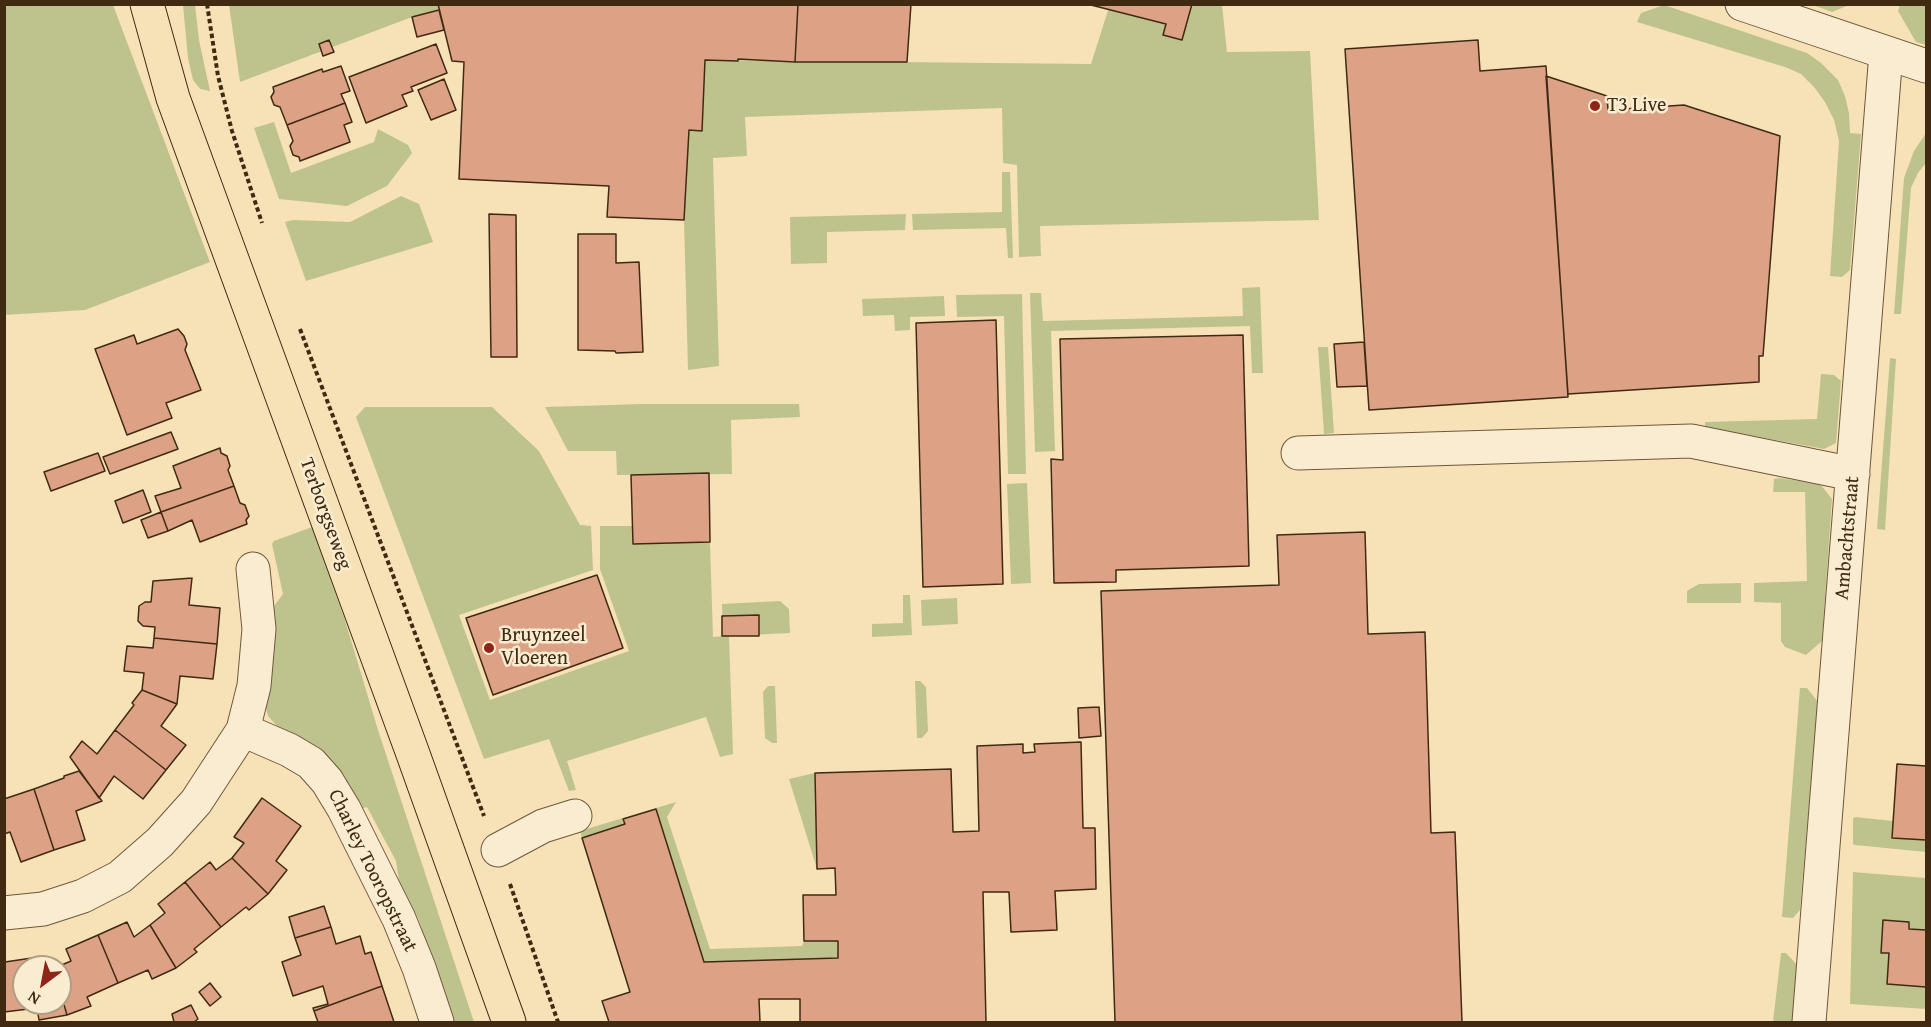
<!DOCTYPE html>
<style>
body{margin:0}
#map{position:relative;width:1931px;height:1027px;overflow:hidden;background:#f7e2b8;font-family:"Gentium Book Plus",serif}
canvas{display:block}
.frame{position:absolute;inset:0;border:6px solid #402a12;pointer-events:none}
.north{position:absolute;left:12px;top:955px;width:60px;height:60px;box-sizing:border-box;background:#faecd1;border:2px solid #b09e85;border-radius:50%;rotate:212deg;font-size:16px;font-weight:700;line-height:24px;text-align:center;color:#402a12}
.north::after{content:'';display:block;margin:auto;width:21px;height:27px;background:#8f2418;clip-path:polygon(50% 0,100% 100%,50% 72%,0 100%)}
</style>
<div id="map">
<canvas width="1931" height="1027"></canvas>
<div class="frame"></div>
<div class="north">N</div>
</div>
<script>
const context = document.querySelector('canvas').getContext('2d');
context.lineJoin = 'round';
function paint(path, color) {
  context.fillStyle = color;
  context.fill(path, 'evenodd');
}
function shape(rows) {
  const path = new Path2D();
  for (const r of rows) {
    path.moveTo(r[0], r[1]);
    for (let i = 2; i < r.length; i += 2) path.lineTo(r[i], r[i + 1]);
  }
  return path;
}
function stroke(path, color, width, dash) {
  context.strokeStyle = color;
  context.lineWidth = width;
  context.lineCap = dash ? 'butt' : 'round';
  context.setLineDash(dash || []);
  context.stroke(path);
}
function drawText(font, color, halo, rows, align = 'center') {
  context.font = font + ' "Gentium Book Plus",serif';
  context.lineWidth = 5;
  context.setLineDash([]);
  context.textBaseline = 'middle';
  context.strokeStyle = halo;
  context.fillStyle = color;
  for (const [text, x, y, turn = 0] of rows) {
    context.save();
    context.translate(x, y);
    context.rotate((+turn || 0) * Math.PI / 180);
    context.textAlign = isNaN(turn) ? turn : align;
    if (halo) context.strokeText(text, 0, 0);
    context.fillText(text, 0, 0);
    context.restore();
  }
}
paint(shape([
 [5,4,113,5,210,262,85,310,5,315],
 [438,4,439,10,412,17,240,82,229,5],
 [1110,4,1222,5,1227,52,1310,51,1319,220,1040,226,1041,256,1019,257,1017,165,1003,163,1002,108,745,117,747,156,713,158,719,366,688,370,684,220,689,130,705,60,1091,64],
 [183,5,195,5,199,40,210,91,200,89,193,80,188,58],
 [1664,5,1807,53,1821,63,1838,80,1845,96,1849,113,1850,133,1861,134,1850,270,1842,277,1830,276,1839,141,1834,120,1825,102,1814,87,1801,74,1785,67,1637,22,1641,13],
 [1813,5,1849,5,1832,12],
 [1900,5,1926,5,1926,45,1916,42,1898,11],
 [274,122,291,173,374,142,378,129,408,145,412,153,387,186,347,206,279,199,254,128],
 [1926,133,1926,163,1918,173,1911,188,1901,314,1894,314,1904,178,1914,151],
 [1002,172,1010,172,1013,258,1008,258,1006,228,913,230,912,214,1002,212],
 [401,196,419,204,433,242,306,281,285,222,293,220,350,222],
 [906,214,905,230,827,232,827,263,791,264,790,217],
 [1260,287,1263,373,1252,373,1250,326,1051,331,1055,451,1035,452,1030,293,1041,293,1043,321,1243,316,1242,288],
 [1022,294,1026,474,1008,474,1004,316,957,317,956,295],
 [944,296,945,316,910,317,910,330,895,331,894,315,863,316,862,299],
 [1318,347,1328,347,1334,433,1324,434],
 [1890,358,1896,359,1885,530,1877,529],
 [1821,374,1834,375,1841,381,1836,443,1824,449,1705,427,1705,422,1817,419],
 [642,404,799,404,800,417,731,420,732,474,617,475,616,451,568,451,545,407],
 [365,407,492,407,539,451,580,525,591,526,593,570,459,615,490,700,629,651,600,569,600,526,633,526,633,544,710,542,713,637,723,636,722,604,780,601,789,609,790,633,729,636,733,754,720,757,706,717,567,761,576,790,569,791,549,739,484,759,356,417],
 [1779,478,1814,483,1821,485,1832,499,1822,641,1806,655,1785,647,1781,641,1781,603,1754,602,1754,583,1807,581,1805,492,1773,492,1774,479],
 [1027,483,1031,583,1011,584,1007,484],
 [312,527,344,617,378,730,474,1022,454,1022,418,918,399,881,396,861,367,807,361,809,346,781,330,760,310,745,278,727,268,716,264,701,271,610,283,594,272,544,274,541],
 [1741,583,1741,603,1687,603,1687,591,1699,584],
 [903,595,910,595,912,635,872,637,872,624,903,623],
 [957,598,958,624,922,626,921,600],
 [915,681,920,681,926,687,928,731,922,738,917,738],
 [768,686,775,686,777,743,772,743,765,738,763,692],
 [1800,688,1807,688,1818,702,1800,910,1793,918,1782,917],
 [815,773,817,869,789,779],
 [676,802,667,817,710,949,802,946,804,941,846,933,847,964,696,976,582,838,580,831],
 [1855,817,1893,821,1926,828,1926,852,1855,845,1853,844,1853,819],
 [1853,872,1926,878,1926,1009,1850,1004],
 [1781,953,1786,953,1797,965,1792,1022,1773,1022]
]), '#bec38e');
const building = shape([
 [438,4,798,4,795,62,738,59,738,61,705,60,702,131,689,130,684,220,607,217,609,186,459,179,464,62,452,61,438,4],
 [798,4,911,4,907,62,795,62,798,4],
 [1087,4,1192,4,1182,40,1163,35,1166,24,1087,4],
 [439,10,444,30,417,37,412,17,439,10],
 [329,40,334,52,323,56,319,44,329,40],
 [1478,40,1480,71,1546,66,1568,397,1369,410,1345,49,1478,40],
 [436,44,447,73,411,87,413,91,402,95,407,106,366,123,349,77,436,44],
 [341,66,350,91,341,94,345,103,287,125,280,107,274,105,271,97,274,92,273,87,322,69,323,72,341,66],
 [1546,76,1607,96,1608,110,1684,105,1780,136,1763,356,1759,356,1759,382,1568,394,1546,76],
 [444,79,456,110,431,120,418,90,444,79],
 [345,103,352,122,344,125,350,142,300,161,299,157,293,155,290,146,293,141,287,125,345,103],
 [489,214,516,215,517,357,491,357,489,214],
 [578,234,616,234,616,263,639,262,643,352,616,353,615,351,578,350,578,234],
 [996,320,1003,584,923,587,916,323,996,320],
 [178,329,184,336,187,344,185,350,201,390,166,403,172,418,127,435,95,349,134,335,137,344,178,329],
 [1243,335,1249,566,1116,570,1116,582,1054,583,1051,459,1063,460,1060,339,1243,335],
 [1364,342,1367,386,1337,387,1334,344,1364,342],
 [171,432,178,449,110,474,103,457,171,432],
 [220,448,221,453,227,456,230,466,228,470,234,486,161,512,155,496,181,488,173,466,220,448],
 [98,453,105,471,51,491,44,472,98,453],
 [709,473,710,542,633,544,631,475,709,473],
 [234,486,240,503,245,505,249,516,246,520,247,524,200,542,192,520,168,531,161,512,234,486],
 [143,490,151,512,123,523,115,501,143,490],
 [161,512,168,531,148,538,141,520,161,512],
 [1365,532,1368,634,1425,632,1431,833,1455,832,1462,1022,1115,1022,1101,591,1279,585,1277,535,1365,532],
 [597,575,623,648,493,695,466,618,597,575],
 [192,578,189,605,220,608,217,644,154,638,155,627,143,626,138,621,139,606,145,602,151,602,153,581,192,578],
 [759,615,759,636,722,636,722,616,759,615],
 [154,638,217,644,213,679,180,676,177,704,142,690,144,673,124,671,127,646,153,648,154,638],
 [142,690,177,704,161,726,186,745,166,770,115,730,134,705,132,703,142,690],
 [1099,707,1101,736,1079,738,1078,708,1099,707],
 [115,730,166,770,143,799,114,776,99,798,70,757,82,741,97,754,115,730],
 [1081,742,1083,828,1095,828,1096,889,1055,891,1057,930,1011,932,1009,892,983,892,986,1022,800,1022,800,999,759,999,760,1022,609,1022,602,1001,630,992,582,838,625,824,623,819,656,809,704,962,838,958,838,941,804,941,803,895,836,895,835,868,817,869,815,773,951,769,953,832,979,831,977,746,1023,744,1023,753,1035,752,1034,744,1081,742],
 [1897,764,1926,766,1926,840,1892,838,1897,764],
 [79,771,102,801,76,811,85,840,54,850,34,789,64,778,64,776,79,771],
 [34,789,54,850,21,862,10,832,4,834,4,799,34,789],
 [262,798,301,826,276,861,287,870,268,894,232,858,244,843,234,837,262,798],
 [232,858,268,894,249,910,246,907,221,927,185,882,210,862,216,870,232,858],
 [185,882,221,927,194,949,197,952,176,968,150,925,165,913,158,904,185,882],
 [324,906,331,927,295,938,289,917,324,906],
 [1883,920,1909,922,1909,929,1926,930,1926,987,1887,984,1889,953,1881,953,1883,920],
 [127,922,134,937,150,925,176,968,152,979,148,970,118,983,98,935,127,922],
 [331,927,336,944,360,936,365,954,371,952,382,986,314,1011,313,1008,328,1004,323,986,293,996,282,962,301,955,295,938,331,927],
 [98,935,118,983,87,997,91,1006,67,1015,60,991,60,967,57,967,71,961,66,949,98,935],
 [4,958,5,962,32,958,33,967,24,967,24,1003,60,1003,60,991,67,1015,39,1020,37,1008,4,1012,4,958],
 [210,983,221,997,210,1006,199,992,210,983],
 [382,986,394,1022,318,1022,314,1011,382,986],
 [191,1005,198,1019,194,1022,174,1022,172,1014,191,1005]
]);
paint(building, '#dda186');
stroke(building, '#402a12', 1.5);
const minor = shape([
 [1742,4,1926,66],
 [1298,453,1691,441,1853,474],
 [243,730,289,750,311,763,327,781,344,809,399,919,419,968,437,1022],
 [498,850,543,826,575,816],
 [4,913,43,909,83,896,120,877,160,842,196,802,243,730,254,686,259,629,253,569],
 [1809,1022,1886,53]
]);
const major = shape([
 [147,4,173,98,413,754,509,1022]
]);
stroke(minor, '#6e583c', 35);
stroke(major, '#402a12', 35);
stroke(shape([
 [207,4,218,76,232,131,262,223],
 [300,329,484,816],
 [510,884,558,1022]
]), '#402a12', 4, [4.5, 3]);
stroke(minor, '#faecd1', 33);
stroke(major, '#f7e2b8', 33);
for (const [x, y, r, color] of [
 [1595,106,6,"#8f2418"],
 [489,648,6,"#8f2418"]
]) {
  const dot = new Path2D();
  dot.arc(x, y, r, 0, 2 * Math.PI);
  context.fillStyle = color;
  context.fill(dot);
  stroke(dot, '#faecd1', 2);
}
drawText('20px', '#402a12', '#faecd1', [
 ["T3 Live",1607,106],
 ["Bruynzeel",501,636],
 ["Vloeren",501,659]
], 'left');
drawText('20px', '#402a12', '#faecd1', [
 ["Terborgseweg",325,514,70],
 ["Ambachtstraat",1848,538,-85],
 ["Charley Tooropstraat",372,871,64]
]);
</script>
